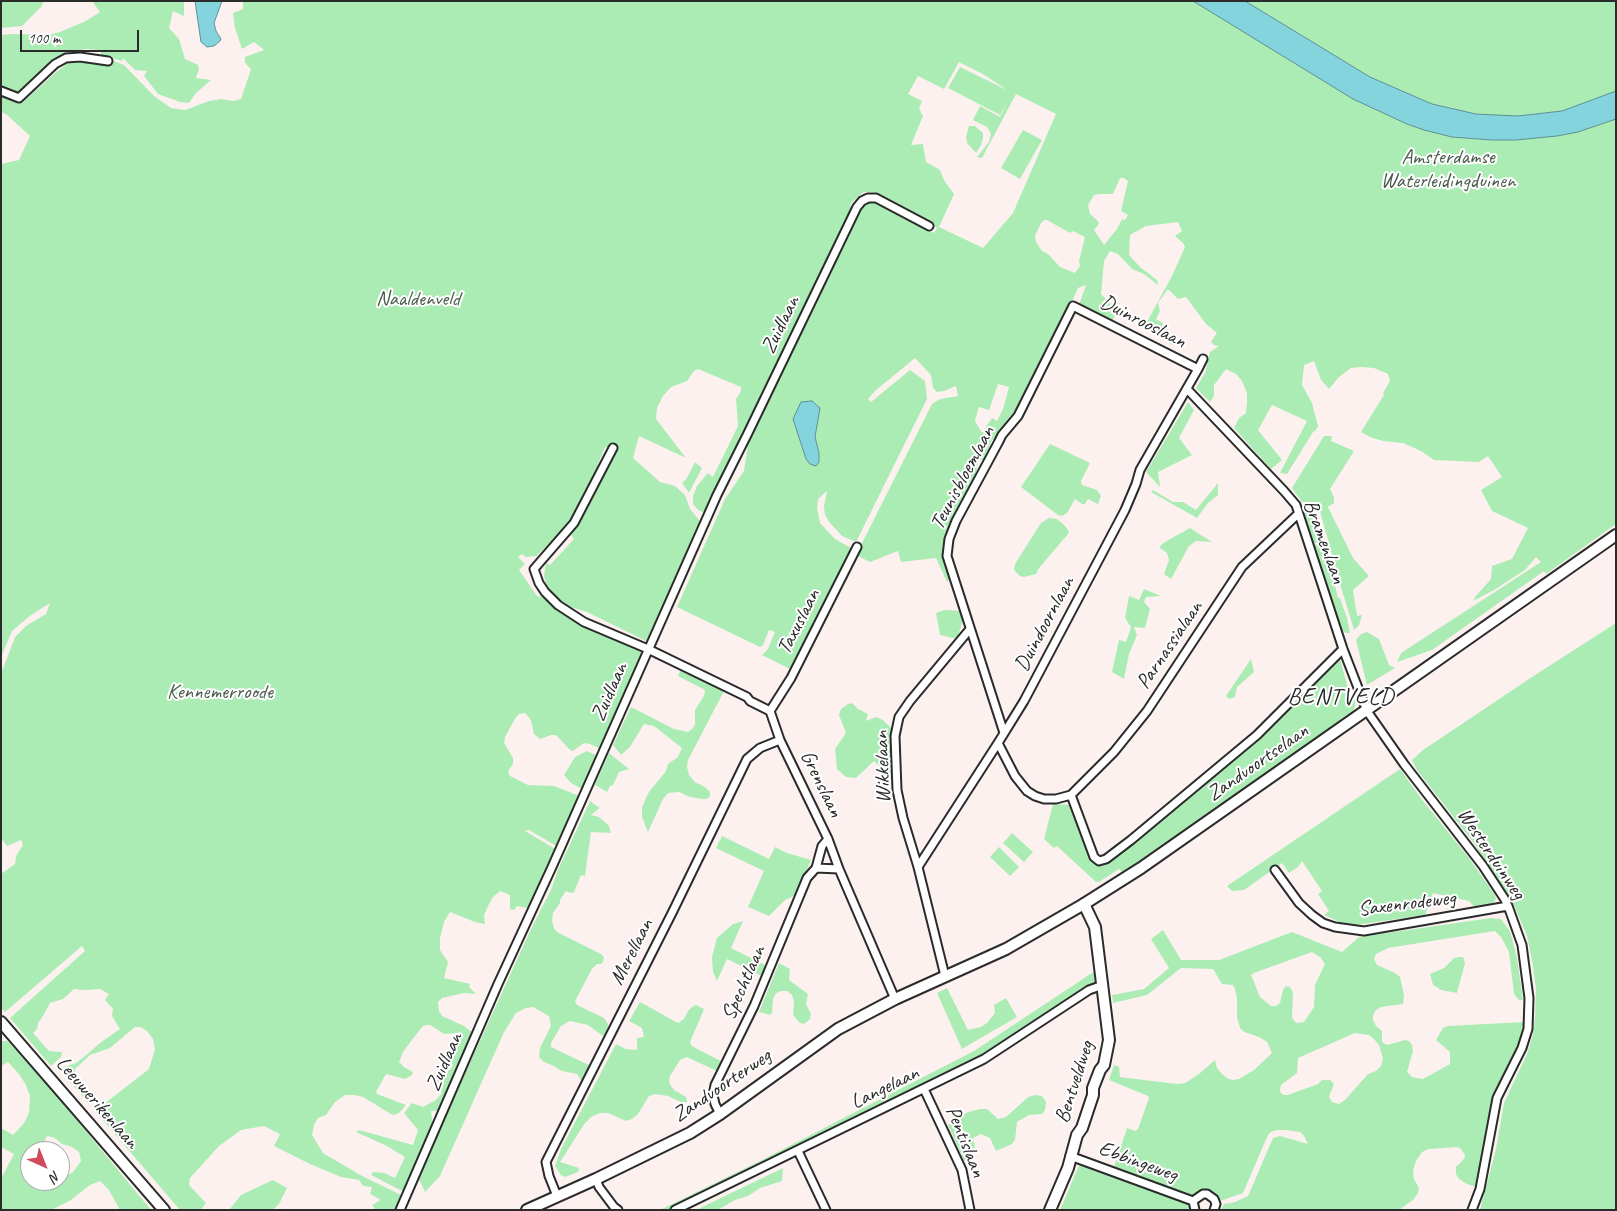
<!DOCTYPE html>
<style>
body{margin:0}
#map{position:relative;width:1617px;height:1211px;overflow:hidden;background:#fdf1f0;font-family:Caveat,sans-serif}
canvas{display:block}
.frame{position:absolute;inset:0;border:2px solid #2b2b2b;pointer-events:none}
.north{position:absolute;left:20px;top:1141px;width:50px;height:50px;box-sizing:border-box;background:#fff;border:1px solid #aaa;border-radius:50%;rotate:136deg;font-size:14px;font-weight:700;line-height:20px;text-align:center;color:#2b2b2b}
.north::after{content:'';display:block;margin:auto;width:18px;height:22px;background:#d1495b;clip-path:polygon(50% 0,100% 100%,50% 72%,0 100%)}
.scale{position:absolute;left:20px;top:30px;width:119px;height:22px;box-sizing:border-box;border:2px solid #2b2b2b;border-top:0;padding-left:6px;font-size:15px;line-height:18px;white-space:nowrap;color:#2b2b2b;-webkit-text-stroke:4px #fff;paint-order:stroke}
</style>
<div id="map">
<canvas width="1617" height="1211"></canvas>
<div class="frame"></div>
<div class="north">N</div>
<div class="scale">100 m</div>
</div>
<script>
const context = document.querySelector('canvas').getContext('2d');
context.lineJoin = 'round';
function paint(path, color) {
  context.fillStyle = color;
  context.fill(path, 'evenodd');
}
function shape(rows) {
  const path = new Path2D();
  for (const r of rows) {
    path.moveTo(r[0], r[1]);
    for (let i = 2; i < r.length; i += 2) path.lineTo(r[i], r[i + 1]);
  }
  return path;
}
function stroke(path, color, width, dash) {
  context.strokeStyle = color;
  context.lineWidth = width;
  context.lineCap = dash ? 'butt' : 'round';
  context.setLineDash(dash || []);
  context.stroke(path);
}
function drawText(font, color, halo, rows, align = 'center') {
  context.font = font + ' Caveat,sans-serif';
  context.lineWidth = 4;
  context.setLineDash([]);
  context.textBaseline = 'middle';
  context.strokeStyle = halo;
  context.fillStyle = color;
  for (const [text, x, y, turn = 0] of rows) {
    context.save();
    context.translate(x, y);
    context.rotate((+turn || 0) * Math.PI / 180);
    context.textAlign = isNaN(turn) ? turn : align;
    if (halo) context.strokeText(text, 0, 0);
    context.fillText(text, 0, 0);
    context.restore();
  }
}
paint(shape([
 [1,1,44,1,41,7,22,26,1,28],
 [92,1,184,1,184,16,173,11,169,28,179,39,185,59,198,65,199,69,196,78,211,80,196,93,189,103,180,102,158,94,144,76,147,71,135,70,123,58,122,61,101,55,101,50,86,49,77,51,55,60,17,94,1,86,1,35,11,34,48,35,60,32,86,21,100,12],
 [243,1,1616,1,1616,524,1546,574,1544,571,1432,650,1397,662,1401,653,1541,562,1536,557,1525,570,1494,590,1473,601,1476,596,1491,579,1492,566,1512,559,1528,528,1492,511,1481,490,1502,477,1488,456,1479,462,1434,460,1421,451,1403,443,1383,441,1370,437,1361,432,1384,395,1383,393,1390,381,1388,374,1374,368,1362,367,1351,368,1339,377,1329,389,1321,380,1314,361,1304,365,1302,385,1312,403,1318,426,1316,430,1313,432,1287,474,1280,473,1307,421,1272,405,1258,430,1282,460,1271,469,1234,428,1239,418,1246,413,1247,402,1247,393,1242,381,1236,374,1226,369,1214,385,1214,396,1210,402,1196,388,1205,373,1210,352,1219,346,1214,345,1211,342,1217,333,1206,324,1186,297,1178,299,1168,289,1158,303,1160,311,1156,319,1163,323,1161,330,1170,336,1174,346,1146,329,1148,320,1172,276,1185,247,1183,243,1175,236,1182,231,1178,222,1146,226,1130,235,1129,255,1140,267,1157,280,1158,285,1144,274,1132,269,1118,254,1110,251,1104,261,1101,294,1113,306,1112,311,1110,312,1115,316,1112,321,1079,305,1086,285,1078,288,1069,308,1017,408,991,442,984,462,979,458,974,481,948,534,944,548,946,562,950,579,947,582,936,558,901,562,898,551,870,562,856,555,932,404,940,399,958,396,956,386,944,391,937,392,933,388,931,375,915,358,875,391,868,399,871,402,910,370,925,381,927,399,856,542,842,536,830,523,825,515,824,506,827,491,818,499,817,508,820,523,835,539,853,549,792,670,762,655,768,649,775,632,769,630,763,645,760,647,677,607,725,499,744,471,748,445,865,203,869,201,876,201,934,233,937,228,921,216,880,194,872,192,864,192,852,202,850,206,852,208,705,513,698,510,693,504,693,496,697,486,708,473,713,477,738,426,736,399,741,391,741,387,698,369,694,371,687,381,671,387,663,396,657,408,656,419,686,458,639,436,633,458,660,482,675,486,685,495,690,509,700,521,691,546,648,642,587,612,571,607,555,597,547,586,544,576,546,563,550,565,574,539,571,535,591,499,613,449,605,447,581,505,570,525,536,556,526,557,522,554,518,557,525,564,519,570,537,596,545,598,563,614,635,647,643,653,612,722,603,750,590,744,584,743,573,751,570,750,556,735,551,735,540,739,534,734,531,720,525,713,519,714,516,717,505,737,504,743,513,758,513,764,508,771,510,776,528,785,554,786,582,797,558,847,529,830,525,831,557,850,530,905,527,908,517,906,514,910,510,909,510,895,500,891,493,897,488,906,484,915,485,924,475,922,450,912,444,922,440,938,440,950,448,962,444,978,470,984,469,987,476,994,464,993,442,998,438,1002,439,1011,442,1016,464,1026,473,1033,438,1111,431,1111,433,1125,404,1192,371,1175,373,1172,384,1173,395,1178,405,1157,387,1146,356,1132,359,1130,413,1145,418,1130,404,1113,412,1103,423,1107,436,1100,442,1093,434,1081,441,1079,453,1066,449,1061,450,1056,462,1036,461,1033,444,1034,430,1025,427,1025,423,1026,411,1041,403,1052,399,1062,404,1067,413,1072,412,1075,405,1079,386,1074,376,1092,377,1094,406,1105,399,1113,394,1115,391,1114,363,1097,355,1095,345,1095,335,1102,326,1115,318,1118,314,1125,312,1135,323,1153,362,1176,401,1195,395,1210,376,1210,372,1205,381,1200,370,1194,372,1187,363,1186,359,1180,341,1177,310,1164,274,1146,280,1134,264,1126,241,1130,219,1146,190,1178,189,1185,206,1203,201,1210,180,1210,95,1111,149,1069,155,1049,153,1039,147,1031,141,1027,135,1027,110,1048,90,1055,75,1069,76,1083,91,1101,89,1104,59,1069,76,1063,84,1057,100,1043,120,1029,112,1016,113,1009,105,1000,109,994,100,989,86,990,74,989,63,999,50,1003,43,1016,38,1023,37,1029,33,1033,49,1051,62,1052,61,1057,51,1066,10,1018,85,951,82,946,5,1012,1,1008,1,874,15,864,16,856,23,845,21,840,7,846,1,838,1,674,15,637,26,626,46,614,50,603,31,615,12,631,1,657,1,164,19,160,30,136,6,114,1,112,1,94,22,103,54,74,69,62,96,57,111,60,124,65,154,96,171,108,185,110,209,101,221,99,233,101,241,99,251,69,245,63,245,57,264,50,254,42,242,49,235,28,233,13,243,9],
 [959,62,983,74,1007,90,960,67,948,88,1000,115,1007,103,1000,117,980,106,973,120,987,127,991,134,989,142,977,157,982,158,1016,94,1056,114,1013,213,983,248,939,227,954,194,944,180,940,170,926,162,923,144,911,145,923,116,919,109,922,101,908,94,918,76,944,89],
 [1120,178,1124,178,1128,181,1121,211,1128,215,1125,220,1122,219,1117,229,1104,245,1094,230,1099,224,1098,221,1090,214,1088,205,1094,195,1100,194,1113,194],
 [1044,220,1047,220,1070,233,1073,231,1085,237,1079,261,1080,266,1075,273,1060,267,1048,254,1042,251,1036,242,1035,236,1041,223],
 [998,384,1009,387,1003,409,997,421,992,418,982,433,975,421,978,410,979,407,989,410],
 [802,402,820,408,814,437,819,453,819,462],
 [969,126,975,126,983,133,983,138,981,145,976,153,967,143,966,137],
 [1023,130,1042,140,1020,179,1001,168],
 [1188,402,1194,410,1179,438,1192,455,1158,472,1160,487,1146,472],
 [1324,436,1332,436,1331,441,1354,451,1330,489,1334,497,1334,503,1328,507,1353,558,1369,576,1353,590,1357,616,1362,615,1359,625,1354,630,1341,587,1318,504,1302,502,1292,488],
 [1050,444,1090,463,1081,481,1082,485,1097,490,1101,496,1098,504,1088,499,1085,504,1082,504,1075,499,1067,513,1062,516,1058,515,1021,487],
 [695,462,702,468,689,493,682,483,687,478],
 [1218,483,1218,495,1208,503,1197,518,1151,492,1153,490,1173,502,1183,502,1196,510],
 [1301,507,1314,509,1321,530,1323,539,1312,545],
 [1049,518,1057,519,1063,524,1069,531,1068,534,1039,568,1036,574,1024,577,1020,576,1014,570,1015,564,1041,523],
 [1190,528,1212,542,1196,541,1189,546,1171,579,1164,574,1169,560,1167,553,1159,547,1165,542],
 [1324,541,1338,598,1340,598,1347,618,1350,633,1346,633,1340,629,1313,546],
 [1144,589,1161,596,1146,597,1144,602,1150,609,1145,628,1134,627,1137,635,1129,654,1124,679,1112,672,1119,640,1126,642,1131,627,1125,618,1129,596,1139,600],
 [944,610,963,611,964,617,957,639,940,635,936,613],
 [1616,623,1616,1210,1480,1210,1496,1149,1504,1103,1527,1054,1533,1035,1535,1018,1536,989,1532,960,1527,936,1513,903,1473,842,1417,770,1412,760,1423,750,1532,677],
 [1367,632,1379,639,1389,665,1395,668,1367,685,1356,640,1361,634],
 [1251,659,1254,672,1237,687,1235,697,1229,699,1226,696],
 [1340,659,1351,699,1356,700,1354,710,1341,719,1328,732,1217,810,1122,872,1119,869,1099,882,1096,882,1057,846,1054,848,1044,839,1053,804,1072,805,1091,859,1099,863,1104,863,1112,860,1259,738,1323,674],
 [681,669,724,691,688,760,687,767,689,775,695,782,705,787,710,792,710,796,707,799,702,799,690,797,679,792,668,793,663,799,648,832,642,817,642,808,645,800,649,792,666,771,668,764,678,757,682,748,654,726,644,724,630,747,621,755,613,745,631,707,674,729,688,732,692,729,695,725,695,710,704,696,705,690,678,676],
 [852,703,858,709,868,714,866,721,876,717,883,720,893,730,894,780,874,761,856,778,846,777,837,769,835,749,846,733,839,715,841,709,848,704],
 [587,751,600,757,585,791,571,783,564,775,575,757],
 [609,753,629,769,619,772,613,785,610,786,607,792,595,785],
 [1400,769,1423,801,1469,858,1495,895,1496,899,1493,903,1475,907,1469,901,1433,893,1425,915,1356,925,1346,925,1324,915,1329,911,1318,894,1322,891,1302,861,1298,867,1289,873,1282,863,1244,890,1232,891,1227,886],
 [590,801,600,808,591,815,599,817,605,822,609,826,611,833,591,832,585,876,581,875,574,892,571,893,566,891,560,900,560,903,553,913,552,921,554,928,557,932,601,954,604,957,603,962,601,964,597,964,592,969,575,1001,577,1005,604,1018,608,1024,607,1039,588,1025,570,1021,561,1026,551,1043,551,1047,593,1067,584,1085,577,1074,562,1071,554,1066,544,1062,539,1057,540,1048,551,1026,549,1016,533,1007,526,1008,516,1013,504,1032,440,1176,425,1192,418,1177,531,929,551,890,558,870],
 [1012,833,1033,852,1024,862,1003,843],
 [722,836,769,859,775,847,787,853,811,860,796,895,785,900,769,916,748,907,764,871,716,848],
 [999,847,1019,867,1010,876,990,857],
 [1491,918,1501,919,1510,931,1517,958,1523,1000,1519,1000,1514,994,1509,952,1501,937,1495,931,1388,948,1376,954,1374,959,1377,965,1395,973,1400,977,1404,995,1403,1004,1381,1007,1376,1010,1373,1015,1373,1020,1376,1026,1382,1031,1382,1042,1387,1045,1405,1040,1409,1041,1412,1045,1413,1051,1407,1072,1412,1077,1423,1079,1450,1064,1450,1052,1436,1040,1443,1028,1448,1026,1524,1022,1526,1024,1515,1055,1495,1094,1490,1114,1476,1187,1467,1184,1459,1179,1456,1174,1456,1167,1464,1159,1465,1155,1461,1149,1457,1147,1429,1149,1422,1152,1416,1161,1413,1170,1414,1179,1419,1188,1418,1193,1414,1199,1399,1210,1221,1210,1224,1204,1235,1202,1248,1196,1273,1138,1280,1136,1308,1144,1304,1136,1300,1132,1286,1130,1277,1130,1271,1132,1268,1135,1243,1193,1220,1201,1210,1193,1193,1198,1114,1167,1127,1128,1135,1131,1138,1129,1149,1098,1148,1096,1109,1080,1114,1065,1119,1067,1120,1077,1177,1084,1185,1083,1199,1074,1215,1060,1217,1068,1222,1074,1228,1079,1233,1080,1239,1079,1254,1070,1272,1053,1267,1042,1259,1037,1244,1032,1240,1028,1237,1018,1237,999,1235,989,1233,985,1222,984,1213,969,1181,968,1147,995,1113,1003,1112,995,1144,989,1169,968,1151,939,1163,930,1181,960,1219,960,1292,932,1342,952,1359,937],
 [1312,952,1320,957,1325,964,1315,985,1314,1007,1304,1022,1296,1023,1292,1018,1293,992,1290,987,1286,986,1283,990,1280,1003,1276,1006,1271,1006,1260,997,1251,975,1254,973],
 [1355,1033,1369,1035,1373,1038,1379,1045,1383,1058,1381,1066,1376,1071,1368,1074,1345,1100,1339,1104,1332,1102,1329,1097,1334,1084,1330,1080,1322,1080,1318,1084,1288,1095,1284,1095,1281,1093,1280,1090,1281,1085,1297,1073,1298,1058],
 [743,921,731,948,767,966,762,976,727,959,717,981,713,972,712,957,717,938,733,924],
 [1459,957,1463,957,1465,963,1457,993,1441,990,1433,985,1430,974,1444,968,1454,958],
 [779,963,790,969,789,980,808,994,806,1004,811,1014,810,1019,804,1024,800,1023,793,1015,794,1001,792,995,787,991,781,991,776,993,773,999,772,1013,770,1015,759,1012],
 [1095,971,1097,982,1087,986,1035,1024,985,1053,825,1134,671,1210,660,1210,760,1161,974,1051],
 [947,988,968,1030,981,1027,987,1023,995,1013,994,1005,1006,998,1017,1017,962,1049,937,993],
 [640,1002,678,1023,684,1019,688,1011,692,1007,696,1005,704,1009,690,1042,691,1045,697,1049,725,1063,721,1073,687,1057,680,1060,670,1076,669,1083,674,1090,686,1097,687,1102,681,1102,668,1096,655,1094,649,1096,638,1114,632,1119,626,1121,608,1113,600,1113,591,1117,585,1123,560,1162,579,1168,578,1172,565,1177,561,1175,555,1166,561,1149,616,1044,626,1049,637,1050,637,1038,644,1037,642,1028,629,1021],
 [1,1041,7,1041,11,1044,38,1073,151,1210,120,1210,109,1190,100,1181,90,1185,71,1200,51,1210,1,1210,1,1179,14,1154,1,1147,1,1128,13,1135,17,1131,24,1123,29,1113,30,1096,26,1085,19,1074,8,1062,1,1066],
 [47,1136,55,1138,62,1144,72,1147,79,1152,81,1161,73,1172,45,1189,38,1181,30,1181,30,1151,39,1151],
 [1035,1095,1042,1096,1046,1102,1045,1110,1042,1114,1029,1115,1017,1122,1015,1140,1012,1144,996,1151,990,1138,981,1134,973,1138,975,1147,974,1157,964,1161,948,1125,954,1119,968,1112,980,1109,987,1109,998,1119,1006,1117,1028,1097],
 [1080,1163,1193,1206,1195,1210,1060,1210],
 [783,1168,782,1181,760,1188,748,1196,735,1200,718,1210,696,1210],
 [273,1180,287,1188,279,1204,275,1208,272,1210,229,1210,241,1195]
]), '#abecb4');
const water = shape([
 [195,1,222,1,214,23,216,31,221,39,220,41,214,46,207,47,201,42,195,1],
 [1193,1,1245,1,1370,77,1432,104,1476,114,1518,116,1562,111,1616,91,1616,119,1578,132,1557,136,1516,140,1492,140,1452,137,1424,130,1407,124,1353,99,1193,1],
 [812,401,820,408,815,437,819,453,819,462,816,466,810,464,806,459,793,419,801,402,812,401]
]);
paint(water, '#83d4dd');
stroke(water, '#609096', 1);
const street = shape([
 [1,91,19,98,55,64,66,58,80,57,108,61],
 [1198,369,1203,359],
 [1187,389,1284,491,1296,505,1343,649,1367,711,1404,764,1483,866,1504,898,1508,906,1522,945,1529,998,1528,1029,1522,1048,1497,1098,1480,1189,1472,1210],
 [613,448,574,523,534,569,539,583,545,592,558,605,584,622,648,649,747,697,750,701,770,711,780,740,828,839,839,869,895,999],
 [770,711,791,678,857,547],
 [998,743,1015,776,1027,791,1035,796,1044,799,1056,799,1071,795,1094,857,1099,861,1106,859,1131,840,1257,735,1343,649],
 [1071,795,1114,752,1147,711,1242,567,1298,514],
 [918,867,998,743,1024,701,1125,510,1136,484,1140,470,1198,369,1073,306,1018,416,1002,435,998,443,956,521,949,539,947,556,1004,733],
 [816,868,839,869],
 [1275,870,1299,903,1312,915,1323,923,1335,927,1364,931,1508,906],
 [945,976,918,867,903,818,897,790,895,736,899,717,910,701,970,629],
 [924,1089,962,1170,970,1210],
 [720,1114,715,1104,713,1095,715,1085,754,1006,807,878,816,868,822,846,828,839],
 [798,1151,826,1210],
 [1070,1156,1193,1201],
 [596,1179,599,1187,614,1207,618,1210],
 [557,1196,549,1176,546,1162,673,911,747,759,760,748,780,740],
 [1193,1201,1203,1194,1207,1194,1214,1199,1216,1204,1214,1210],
 [1193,1201,1195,1210],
 [400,1210,498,984,552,867,717,495,748,433,857,207,862,201,868,198,876,198,929,226],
 [675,1210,984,1059,1089,990,1103,985]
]);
const secondary = shape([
 [1,1022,164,1210],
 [1050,1210,1068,1168,1077,1135,1082,1128,1093,1095,1093,1088,1100,1070,1104,1065,1109,1040,1095,927,1084,904]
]);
const primary = shape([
 [527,1210,596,1179,690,1133,720,1114,838,1029,895,999,1006,949,1084,904,1141,868,1616,535]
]);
stroke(street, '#2b2b2b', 11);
stroke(secondary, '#2b2b2b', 14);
stroke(primary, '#2b2b2b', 14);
stroke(street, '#fff', 7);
stroke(secondary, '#fff', 10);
stroke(primary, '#fff', 10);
drawText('21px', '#4b5b4d', '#fff', [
 ["Amsterdamse",1448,157],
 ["Waterleidingduinen",1448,181],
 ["Naaldenveld",418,299],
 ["Kennemerroode",220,692]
]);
drawText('21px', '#2b2b2b', '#fff', [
 ["Duinrooslaan",1143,322,27],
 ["Zuidlaan",781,325,-64],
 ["Teunisbloemlaan",963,478,-62],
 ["Bramenlaan",1324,542,70],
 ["Taxuslaan",799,622,-63],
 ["Duindoornlaan",1045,624,-62],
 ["Parnassialaan",1170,645,-56],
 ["Zuidlaan",610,692,-66],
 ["Zandvoortselaan",1258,763,-35],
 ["Wikkelaan",883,767,-92],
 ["Grenslaan",821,784,64],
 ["Westerduinweg",1491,854,56],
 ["Saxenrodeweg",1407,904,-7],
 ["Merellaan",632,952,-63],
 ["Spechtlaan",744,983,-66],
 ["Zuidlaan",445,1062,-66],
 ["Bentveldweg",1075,1082,-72],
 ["Zandvoorterweg",722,1086,-34],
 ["Langelaan",885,1088,-26],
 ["Leeuwerikenlaan",97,1103,49],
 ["Pentislaan",965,1142,68],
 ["Ebbingeweg",1138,1162,20]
]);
context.letterSpacing = '1px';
drawText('24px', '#2b2b2b', '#fff', [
 ["BENTVELD",1341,698]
]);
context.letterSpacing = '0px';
</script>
